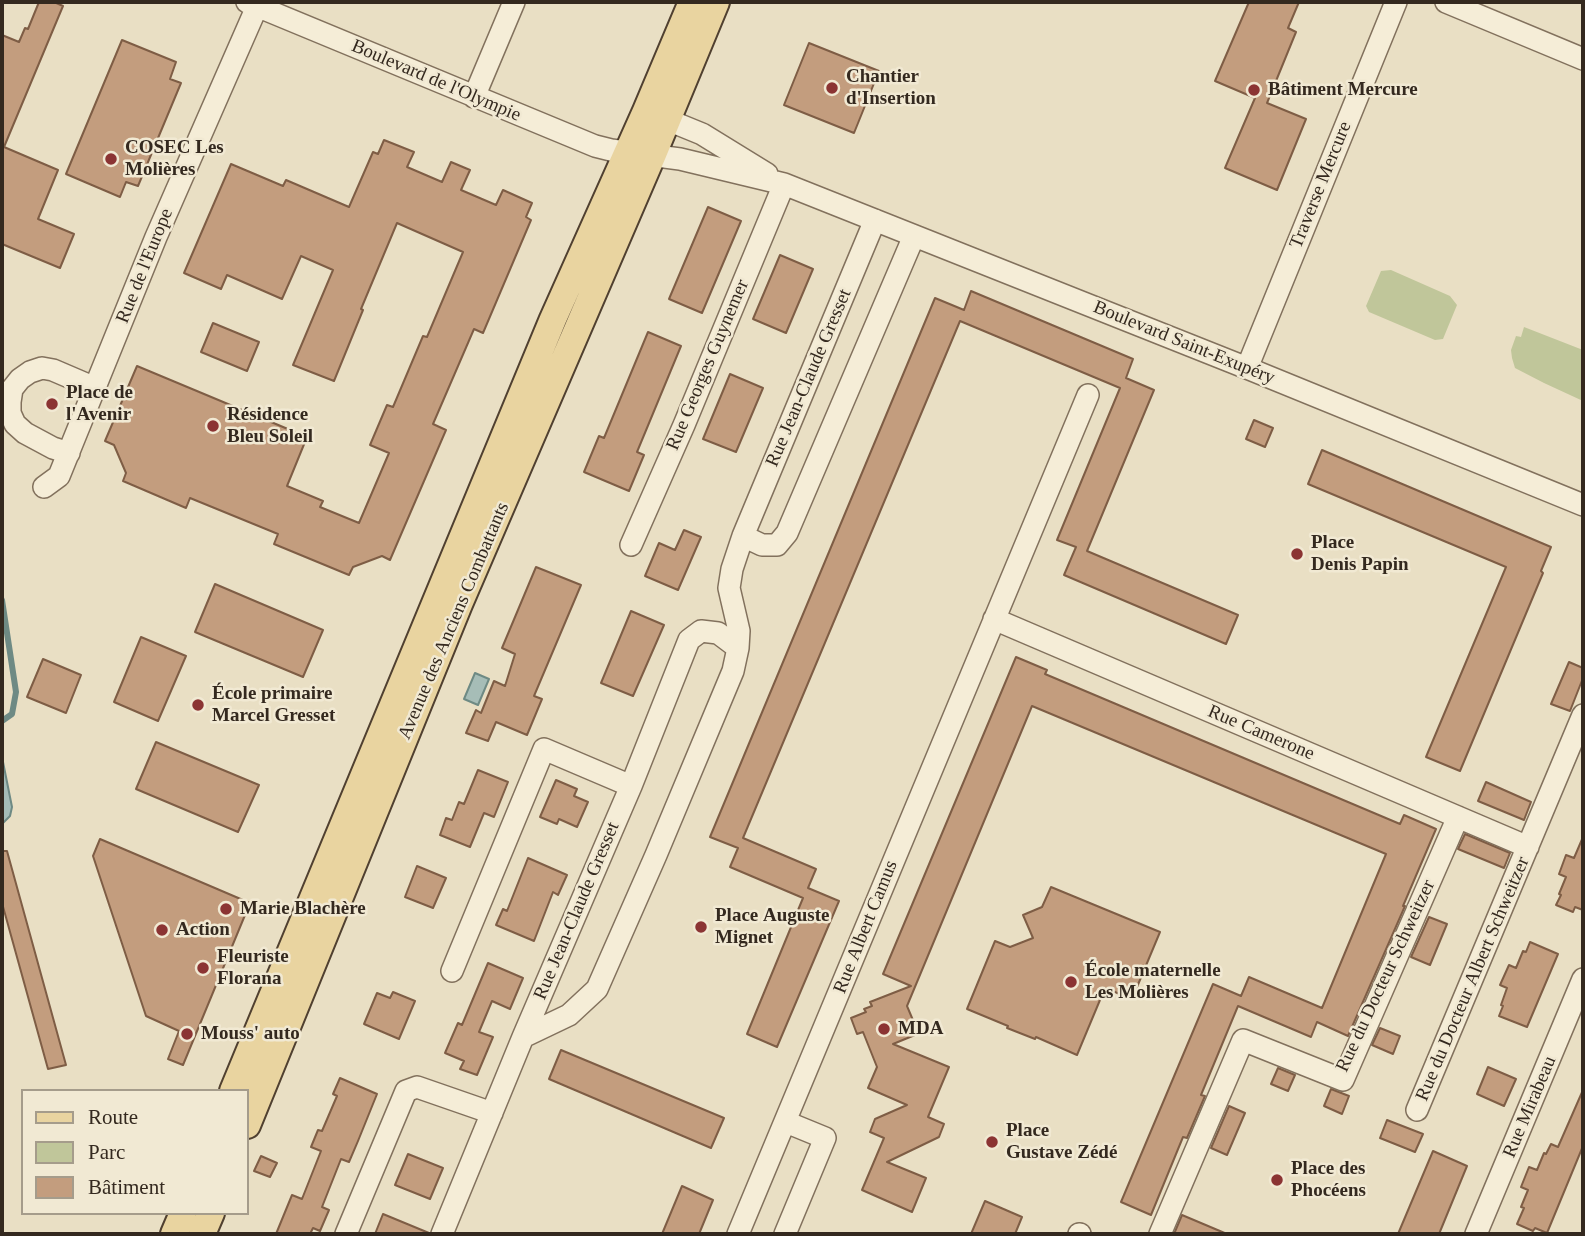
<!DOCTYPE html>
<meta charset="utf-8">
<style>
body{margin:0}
#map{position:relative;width:1585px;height:1236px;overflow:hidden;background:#e9dfc4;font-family:Georgia,serif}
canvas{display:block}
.frame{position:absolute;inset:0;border:4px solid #34291f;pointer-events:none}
.legend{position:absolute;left:21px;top:1089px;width:228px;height:126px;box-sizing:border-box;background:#f1e9d3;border:2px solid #a59c8b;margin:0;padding:9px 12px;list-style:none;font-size:21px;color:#34291f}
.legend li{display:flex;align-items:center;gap:14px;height:35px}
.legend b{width:35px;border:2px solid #a59c8b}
</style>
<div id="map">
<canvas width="1585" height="1236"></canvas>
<div class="frame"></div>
<ul class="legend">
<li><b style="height:9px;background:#e9d4a0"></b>Route</li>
<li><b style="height:19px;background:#c0c69a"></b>Parc</li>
<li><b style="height:19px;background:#c39d7e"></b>Bâtiment</li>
</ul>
</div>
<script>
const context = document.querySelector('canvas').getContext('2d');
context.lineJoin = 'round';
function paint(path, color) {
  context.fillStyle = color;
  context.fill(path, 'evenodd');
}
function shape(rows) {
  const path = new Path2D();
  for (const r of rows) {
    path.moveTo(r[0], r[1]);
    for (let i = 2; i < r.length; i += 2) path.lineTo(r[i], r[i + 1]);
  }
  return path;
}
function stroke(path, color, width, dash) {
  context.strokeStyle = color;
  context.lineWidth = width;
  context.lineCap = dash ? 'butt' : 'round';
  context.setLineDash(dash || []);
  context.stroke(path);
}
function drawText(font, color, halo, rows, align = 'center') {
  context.font = font + ' Georgia,serif';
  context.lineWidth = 5;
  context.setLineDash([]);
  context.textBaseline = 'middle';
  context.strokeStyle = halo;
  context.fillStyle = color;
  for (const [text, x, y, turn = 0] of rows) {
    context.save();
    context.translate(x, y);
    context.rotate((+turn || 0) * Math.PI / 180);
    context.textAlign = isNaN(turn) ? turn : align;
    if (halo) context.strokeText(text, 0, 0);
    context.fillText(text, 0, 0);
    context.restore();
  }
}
paint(shape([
 [1391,270,1450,296,1457,305,1443,339,1435,340,1369,312,1366,306,1381,271],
 [1524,327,1583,350,1583,401,1544,383,1515,368,1512,358,1511,350,1516,336,1521,337]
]), '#c0c69a');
const water = shape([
 [475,673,489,679,478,705,464,699,475,673],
 [2,757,12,807,10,816,2,824,2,757]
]);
paint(water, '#a6bdb7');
stroke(water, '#6e8a84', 2);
stroke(shape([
 [2,600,16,692,12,714,2,721]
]), '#6e8a84', 6);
const building = shape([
 [39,2,54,2,63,6,4,147,58,170,38,219,74,234,60,268,2,244,2,35,19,42,25,28,28,29,39,2],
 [1249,2,1299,2,1288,28,1296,32,1267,103,1306,119,1277,190,1225,168,1255,98,1215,81,1249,2],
 [122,40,176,62,170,79,181,83,138,186,126,182,120,197,66,174,122,40],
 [809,43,879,71,854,133,784,105,809,43],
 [384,140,414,152,407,167,442,182,451,162,470,170,461,190,496,205,503,190,532,203,526,217,531,220,483,333,474,329,433,424,446,430,390,560,382,556,353,567,349,575,274,544,278,534,190,498,186,508,123,481,126,473,114,445,105,441,137,366,307,437,287,486,323,501,320,507,359,523,389,453,370,445,387,405,393,407,423,336,427,337,463,252,397,223,361,309,363,310,334,381,293,365,333,270,301,256,282,299,227,275,221,289,184,273,231,164,283,186,286,180,349,207,373,152,378,154,384,140],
 [708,207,741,221,702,313,669,299,708,207],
 [780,255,813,269,786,333,753,319,780,255],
 [971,291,1133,359,1126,378,1154,390,1087,551,1238,615,1226,644,1064,575,1076,547,1057,540,1120,388,960,321,743,838,816,869,808,888,839,901,777,1047,747,1034,803,898,730,867,738,848,710,837,935,298,964,310,971,291],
 [213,323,259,342,247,371,201,352,213,323],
 [648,332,681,346,637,452,644,455,629,491,584,472,599,436,604,438,648,332],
 [730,374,763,388,736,452,703,439,730,374],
 [1254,420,1273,428,1265,447,1246,439,1254,420],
 [1322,450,1551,547,1541,571,1543,573,1460,771,1426,757,1506,567,1308,484,1322,450],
 [684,530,701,537,678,590,645,576,659,543,675,550,684,530],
 [536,567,581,585,534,696,542,699,527,735,496,722,488,741,466,733,476,710,481,713,494,681,505,686,515,654,502,648,536,567],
 [215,584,323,630,303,677,195,632,215,584],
 [631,611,664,625,633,696,601,683,631,611],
 [141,637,186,656,158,721,114,702,141,637],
 [1016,657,1047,670,1045,674,1400,824,1404,815,1436,829,1403,906,1405,906,1348,1036,1317,1022,1311,1037,1238,1006,1201,1095,1205,1096,1187,1138,1183,1137,1151,1215,1121,1202,1213,984,1241,996,1249,977,1322,1008,1386,854,1032,706,907,1006,915,1025,911,1027,915,1035,893,1044,949,1067,928,1117,944,1124,939,1137,887,1162,926,1178,912,1212,862,1190,884,1138,870,1132,875,1119,907,1105,868,1088,877,1067,863,1032,857,1034,851,1018,866,1012,864,1009,872,1006,870,1002,911,986,883,974,1016,657],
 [43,659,81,675,66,713,27,697,43,659],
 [1569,662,1583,668,1583,678,1570,711,1551,704,1569,662],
 [156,742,259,785,238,832,136,789,156,742],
 [478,770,508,782,494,817,484,813,470,847,440,835,446,818,452,820,459,802,464,804,478,770],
 [556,780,577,789,574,796,588,802,577,827,559,819,557,824,540,817,556,780],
 [1486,782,1531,802,1524,820,1478,801,1486,782],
 [1465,834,1510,853,1504,868,1458,849,1465,834],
 [1583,837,1583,910,1575,907,1573,912,1556,905,1561,895,1559,894,1566,877,1559,874,1566,855,1574,858,1583,837],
 [100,839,250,903,183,1065,168,1059,179,1031,146,1016,93,856,100,839],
 [2,851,7,851,66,1065,48,1069,2,903,2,851],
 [528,858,567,875,558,895,553,892,534,941,496,925,503,909,507,911,528,858],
 [417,866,446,878,433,908,405,897,417,866],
 [1051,887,1160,932,1132,999,1105,988,1077,1055,1036,1037,1035,1039,1007,1028,1008,1026,967,1009,995,941,1010,947,1033,938,1023,915,1042,907,1051,887],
 [1429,917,1447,924,1430,965,1411,957,1429,917],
 [1530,942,1558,954,1527,1027,1499,1016,1503,1006,1501,1005,1507,988,1500,985,1509,965,1516,968,1523,951,1526,952,1530,942],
 [488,963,523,978,510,1009,492,1001,479,1032,493,1037,477,1075,460,1069,464,1061,445,1053,458,1023,462,1025,488,963],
 [393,992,415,1001,399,1039,364,1024,377,993,390,998,393,992],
 [1380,1028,1400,1036,1393,1054,1372,1045,1380,1028],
 [561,1050,724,1118,711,1148,549,1079,561,1050],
 [1488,1067,1516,1079,1504,1106,1477,1094,1488,1067],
 [1278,1068,1295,1075,1288,1091,1271,1084,1278,1068],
 [340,1078,377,1094,358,1141,349,1162,341,1159,322,1207,329,1210,320,1231,313,1228,310,1234,276,1234,292,1195,302,1199,321,1151,311,1147,318,1130,322,1131,337,1096,333,1094,340,1078],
 [1331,1089,1349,1096,1342,1114,1324,1106,1331,1089],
 [1583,1090,1583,1146,1547,1233,1535,1228,1533,1231,1517,1224,1524,1208,1521,1207,1528,1190,1521,1187,1529,1167,1537,1170,1544,1153,1546,1154,1551,1144,1558,1147,1583,1090],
 [1229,1106,1245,1113,1227,1155,1211,1148,1229,1106],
 [1387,1120,1423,1134,1415,1152,1380,1138,1387,1120],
 [1433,1151,1467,1166,1439,1234,1398,1234,1433,1151],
 [408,1154,443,1168,430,1199,395,1185,408,1154],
 [261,1156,277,1163,270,1177,254,1171,261,1156],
 [682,1186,713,1200,699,1234,662,1234,682,1186],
 [985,1201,1022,1217,1015,1234,971,1234,985,1201],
 [383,1214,429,1233,429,1234,375,1234,383,1214],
 [1182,1215,1227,1234,1174,1234,1182,1215]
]);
paint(building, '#c39d7e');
stroke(building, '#7e5d45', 2);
const minor = shape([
 [247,2,595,146,611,150,680,159,784,184,1247,368,1583,505],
 [1446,2,1583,59],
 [474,97,514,2],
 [653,114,702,134,767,174],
 [1247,368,1396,2],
 [69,453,53,448,25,433,15,424,10,413,10,402,12,389,20,379,30,372,42,368,53,370,95,388],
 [44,487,59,476,156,237,259,2],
 [743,536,762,545,777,545,787,533,914,236],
 [631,545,684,425,784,184],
 [994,619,1528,847],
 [452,971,544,749,631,786],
 [523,1037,569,1015,597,989,656,855,733,671,738,648,739,631,729,588,732,569,743,536,875,220],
 [1417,1110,1583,715],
 [346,1234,406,1091,417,1087,492,1113],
 [442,1234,523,1037,631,786,689,640,701,631,718,633,738,648],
 [738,1234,1088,395],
 [785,1234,825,1138,786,1122],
 [1079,1234,1080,1234],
 [1160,1234,1243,1040,1343,1080,1458,817],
 [1476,1234,1583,979]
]);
const major = shape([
 [233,1091,553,319,646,111,692,2],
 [247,1125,459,604,653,154,716,2],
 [174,1234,183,1213],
 [202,1234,211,1213]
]);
stroke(minor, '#82715d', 24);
stroke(major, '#504030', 30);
stroke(minor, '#f5edd7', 21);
stroke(major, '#e9d4a0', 26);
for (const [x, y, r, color] of [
 [832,88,7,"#8b3433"],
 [1254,90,7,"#8b3433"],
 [111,159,7,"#8b3433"],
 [52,404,7,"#8b3433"],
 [213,426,7,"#8b3433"],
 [1297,554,7,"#8b3433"],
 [198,705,7,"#8b3433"],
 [226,909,7,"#8b3433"],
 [701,927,7,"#8b3433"],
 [162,930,7,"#8b3433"],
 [203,968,7,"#8b3433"],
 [1071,982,7,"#8b3433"],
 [884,1029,7,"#8b3433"],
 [187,1034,7,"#8b3433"],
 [992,1142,7,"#8b3433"],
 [1277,1180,7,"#8b3433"]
]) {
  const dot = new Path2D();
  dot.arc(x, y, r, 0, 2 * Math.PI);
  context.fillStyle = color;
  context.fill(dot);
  stroke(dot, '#f1e9d3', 2.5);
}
drawText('bold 19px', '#34291f', '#f1e9d3', [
 ["Chantier",846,77],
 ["d'Insertion",846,99],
 ["Bâtiment Mercure",1268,90],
 ["COSEC Les",125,148],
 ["Molières",125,170],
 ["Place de",66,393],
 ["l'Avenir",66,415],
 ["Résidence",227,415],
 ["Bleu Soleil",227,437],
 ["Place",1311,543],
 ["Denis Papin",1311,565],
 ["École primaire",212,694],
 ["Marcel Gresset",212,716],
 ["Marie Blachère",240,909],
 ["Place Auguste",715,916],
 ["Mignet",715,938],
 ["Action",176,930],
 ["Fleuriste",217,957],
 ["Florana",217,979],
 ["École maternelle",1085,971],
 ["Les Molières",1085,993],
 ["MDA",898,1029],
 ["Mouss' auto",201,1034],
 ["Place",1006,1131],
 ["Gustave Zédé",1006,1153],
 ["Place des",1291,1169],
 ["Phocéens",1291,1191]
], 'left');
drawText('19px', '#34291f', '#f1e9d3', [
 ["Boulevard de l'Olympie",436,81,23],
 ["Traverse Mercure",1321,185,-68],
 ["Rue de l'Europe",145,266,-68],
 ["Boulevard Saint-Exupéry",1184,343,22],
 ["Rue Georges Guynemer",708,365,-67],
 ["Rue Jean-Claude Gresset",809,378,-67],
 ["Avenue des Anciens Combattants",454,621,-67],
 ["Rue Camerone",1261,733,23],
 ["Rue Jean-Claude Gresset",577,911,-67],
 ["Rue Albert Camus",866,927,-68],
 ["Rue du Docteur Schweitzer",1386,976,-65],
 ["Rue du Docteur Albert Schweitzer",1473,979,-67],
 ["Rue Mirabeau",1530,1107,-67]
]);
</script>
